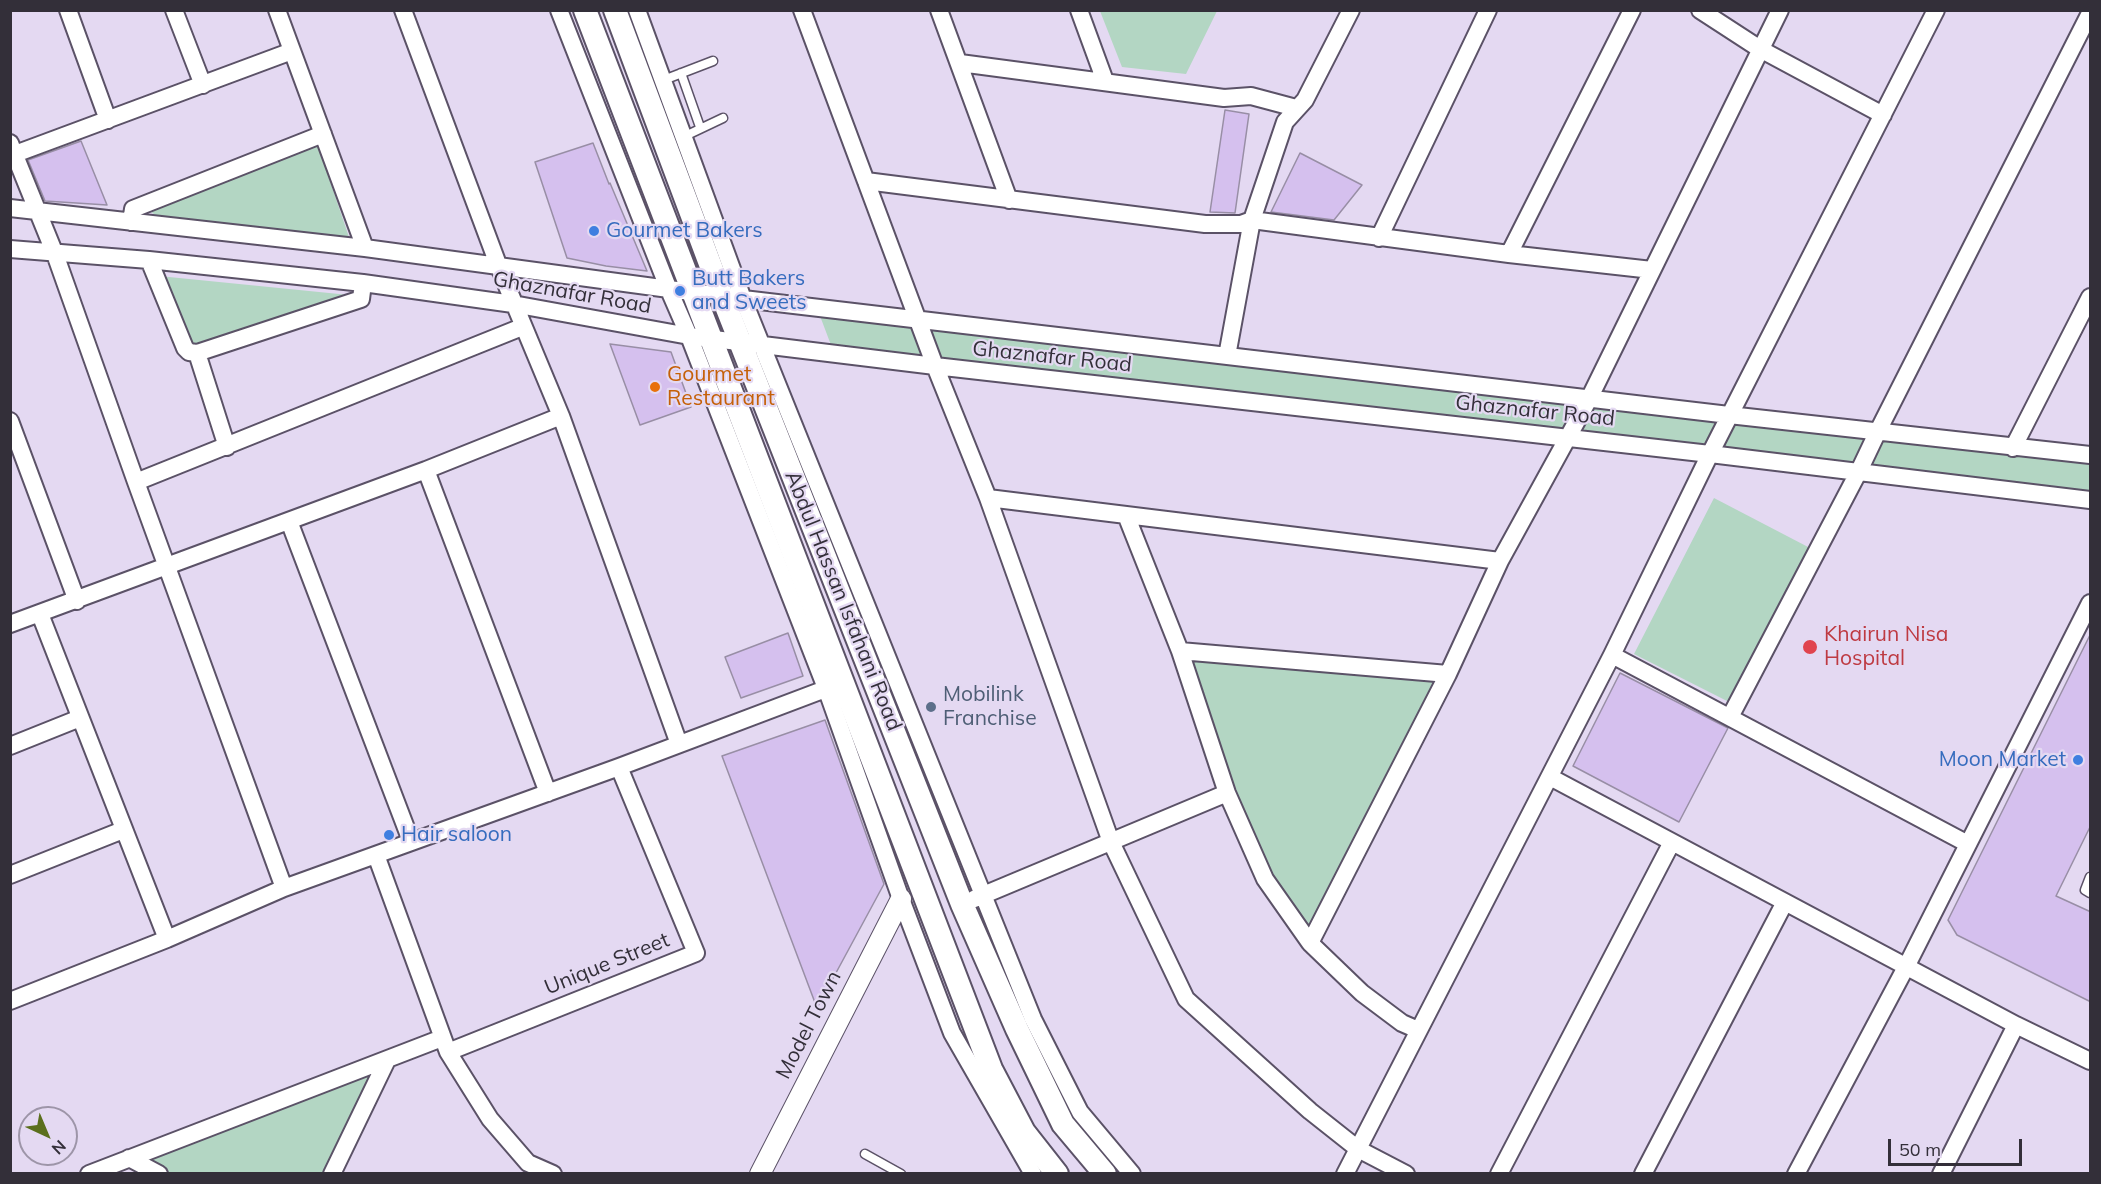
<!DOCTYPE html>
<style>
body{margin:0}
#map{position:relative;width:2101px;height:1184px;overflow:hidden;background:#e4d9f2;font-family:Mulish,sans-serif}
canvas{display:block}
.frame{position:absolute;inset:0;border:12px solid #332f39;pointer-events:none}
.north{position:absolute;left:18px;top:1106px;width:60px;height:60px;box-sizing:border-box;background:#e4d9f2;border:2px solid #9d95a8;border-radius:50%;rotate:136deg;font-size:16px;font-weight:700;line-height:24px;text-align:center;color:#332f39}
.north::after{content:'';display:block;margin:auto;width:21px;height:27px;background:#5b6f1d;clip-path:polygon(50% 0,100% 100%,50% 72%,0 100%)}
.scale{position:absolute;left:1888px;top:1139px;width:134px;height:27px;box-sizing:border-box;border:3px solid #332f39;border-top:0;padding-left:8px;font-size:18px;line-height:21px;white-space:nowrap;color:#332f39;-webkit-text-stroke:4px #e4d9f2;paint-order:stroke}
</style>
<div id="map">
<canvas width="2101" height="1184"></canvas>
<div class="frame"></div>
<div class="north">N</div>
<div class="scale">50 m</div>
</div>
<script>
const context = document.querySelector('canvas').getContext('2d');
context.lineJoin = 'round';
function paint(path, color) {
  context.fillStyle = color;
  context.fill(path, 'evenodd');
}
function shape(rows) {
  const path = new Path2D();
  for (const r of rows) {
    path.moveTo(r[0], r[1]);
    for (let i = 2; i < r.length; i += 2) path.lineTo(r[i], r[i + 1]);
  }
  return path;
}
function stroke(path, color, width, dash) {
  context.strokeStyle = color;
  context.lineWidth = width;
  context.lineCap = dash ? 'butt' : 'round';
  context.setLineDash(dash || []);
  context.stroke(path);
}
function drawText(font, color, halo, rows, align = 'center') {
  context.font = font + ' Mulish,sans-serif';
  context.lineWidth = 4.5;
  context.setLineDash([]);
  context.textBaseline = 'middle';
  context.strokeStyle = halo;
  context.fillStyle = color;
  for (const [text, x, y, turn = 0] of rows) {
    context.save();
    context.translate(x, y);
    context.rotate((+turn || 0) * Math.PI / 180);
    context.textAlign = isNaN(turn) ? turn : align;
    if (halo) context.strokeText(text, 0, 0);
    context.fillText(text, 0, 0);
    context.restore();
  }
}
paint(shape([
 [1100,11,1217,11,1186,74,1122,67],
 [316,140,349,237,161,219,147,209],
 [159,276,359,296,189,347],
 [817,308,2090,458,2090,493,834,353],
 [1714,498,1810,548,1729,702,1634,654],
 [1180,651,1448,674,1310,943,1265,879],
 [387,1060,332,1173,159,1173,129,1158]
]), '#b3d6c3');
const building = shape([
 [1225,110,1249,114,1235,213,1210,212,1225,110],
 [81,141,107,205,45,201,28,160,81,141],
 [593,143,609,184,610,183,647,271,606,266,567,258,535,162,593,143],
 [1300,153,1362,185,1334,220,1271,212,1300,153],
 [610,344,671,352,691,407,640,425,610,344],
 [788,633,803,676,741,698,725,657,788,633],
 [2091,633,2091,825,2056,896,2091,912,2091,1002,1957,935,1948,920,2091,633],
 [1620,673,1728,728,1679,822,1573,766,1620,673],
 [825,720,884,884,817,1008,722,756,825,720]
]);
paint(building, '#d5c0ee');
stroke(building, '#988ea5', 1.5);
const service = shape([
 [681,73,700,127],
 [661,81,713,61],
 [683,137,723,118],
 [2090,877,2085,890,2090,893],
 [865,1154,901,1174]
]);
const minor = shape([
 [68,10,108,120],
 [174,10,203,85],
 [277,10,365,248],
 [403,10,499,267,561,416,679,744],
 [559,10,669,290,689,336,826,688,901,899,952,1033,1033,1174],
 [637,10,743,299,1033,1019,1080,1112,1132,1174],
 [802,10,935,366,988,498,1111,842,1186,999,1310,1111,1358,1149,1406,1174],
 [939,10,1009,200],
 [1079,10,1105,81],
 [1700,10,1760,49,1883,115],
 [960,63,1224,98,1251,96,1296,108],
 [10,143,55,254,136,482,284,888],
 [15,154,292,51],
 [866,181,1205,224,1241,224,1252,220,1509,254,1652,270],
 [10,208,365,248,743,299,1729,415,2090,455],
 [131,222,133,209,323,134],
 [1379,238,1488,10],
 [10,249,149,260,363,283,513,304,689,336,935,366,1710,454,2090,500],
 [1509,254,1632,10],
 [149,260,185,348,189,352,197,353,361,299,363,283],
 [197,353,227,447],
 [1227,356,1252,220,1285,122,1305,100,1351,10],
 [10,421,77,601],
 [2013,448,2090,297],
 [426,470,548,793],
 [136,482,522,327],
 [988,498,1500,561],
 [1126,515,1180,651,1227,793,1265,879,1310,943,1448,674,1500,561,1589,399,1780,10],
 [289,521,411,841],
 [40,614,167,939],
 [10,624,426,470,561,416],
 [1180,651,1448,674],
 [1612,655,1968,844],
 [1730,717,1859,471,1878,431,2090,13],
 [10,746,80,718],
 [1550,777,2016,1025,2090,1061],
 [376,855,448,1052,490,1119,528,1163,553,1174],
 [10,875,123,830],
 [974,899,1227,793],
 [1310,943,1362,993,1402,1023,1418,1030],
 [10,1001,167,939,284,888,619,767,836,685],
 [448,1052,696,953,619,767],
 [129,1158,159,1174],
 [89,1174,442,1038],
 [332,1174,387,1060],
 [1345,1174,1612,655,1710,454,1936,10],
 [1499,1174,1672,842],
 [1643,1174,1785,902],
 [1796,1174,1906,967,2090,603],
 [1941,1174,2016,1025]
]);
const tertiary = shape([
 [760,1174,901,899]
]);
const secondary = shape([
 [585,10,991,1069,1024,1132,1057,1174],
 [615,10,722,296,962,904,1017,1029,1063,1124,1105,1174]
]);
stroke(service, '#5b5267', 11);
stroke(minor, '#5b5267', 20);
stroke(tertiary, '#5b5267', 22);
stroke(secondary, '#5b5267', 26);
stroke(service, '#fff', 8);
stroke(minor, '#fff', 16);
stroke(tertiary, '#fff', 20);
stroke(secondary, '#fff', 22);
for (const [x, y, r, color] of [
 [594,231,6,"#3f7fe0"],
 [680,291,6,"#3f7fe0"],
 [655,387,6,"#e8710a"],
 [1810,647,8,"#e0444e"],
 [931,707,6,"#5c6f8a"],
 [2078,760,6,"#3f7fe0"],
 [389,835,6,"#3f7fe0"]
]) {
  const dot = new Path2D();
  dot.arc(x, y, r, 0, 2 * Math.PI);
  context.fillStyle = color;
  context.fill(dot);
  stroke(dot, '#e4d9f2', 2);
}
drawText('21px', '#366cbe', '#e4d9f2', [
 ["Gourmet Bakers",606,231],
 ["Butt Bakers",692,279],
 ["and Sweets",692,303],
 ["Moon Market",2066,760,"right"],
 ["Hair saloon",401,835]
], 'left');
drawText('21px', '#332f39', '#e4d9f2', [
 ["Ghaznafar Road",572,293,10],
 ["Ghaznafar Road",1052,357,6],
 ["Ghaznafar Road",1535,411,6],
 ["Abdul Hassan Isfahani Road",843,601,68],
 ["Unique Street",607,964,-22],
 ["Model Town",809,1025,-63]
]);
drawText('21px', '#c56008', '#e4d9f2', [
 ["Gourmet",667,375],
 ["Restaurant",667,399]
], 'left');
drawText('21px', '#be3a42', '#e4d9f2', [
 ["Khairun Nisa",1824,635],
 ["Hospital",1824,659]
], 'left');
drawText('21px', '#4e5e75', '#e4d9f2', [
 ["Mobilink",943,695],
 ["Franchise",943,719]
], 'left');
</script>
